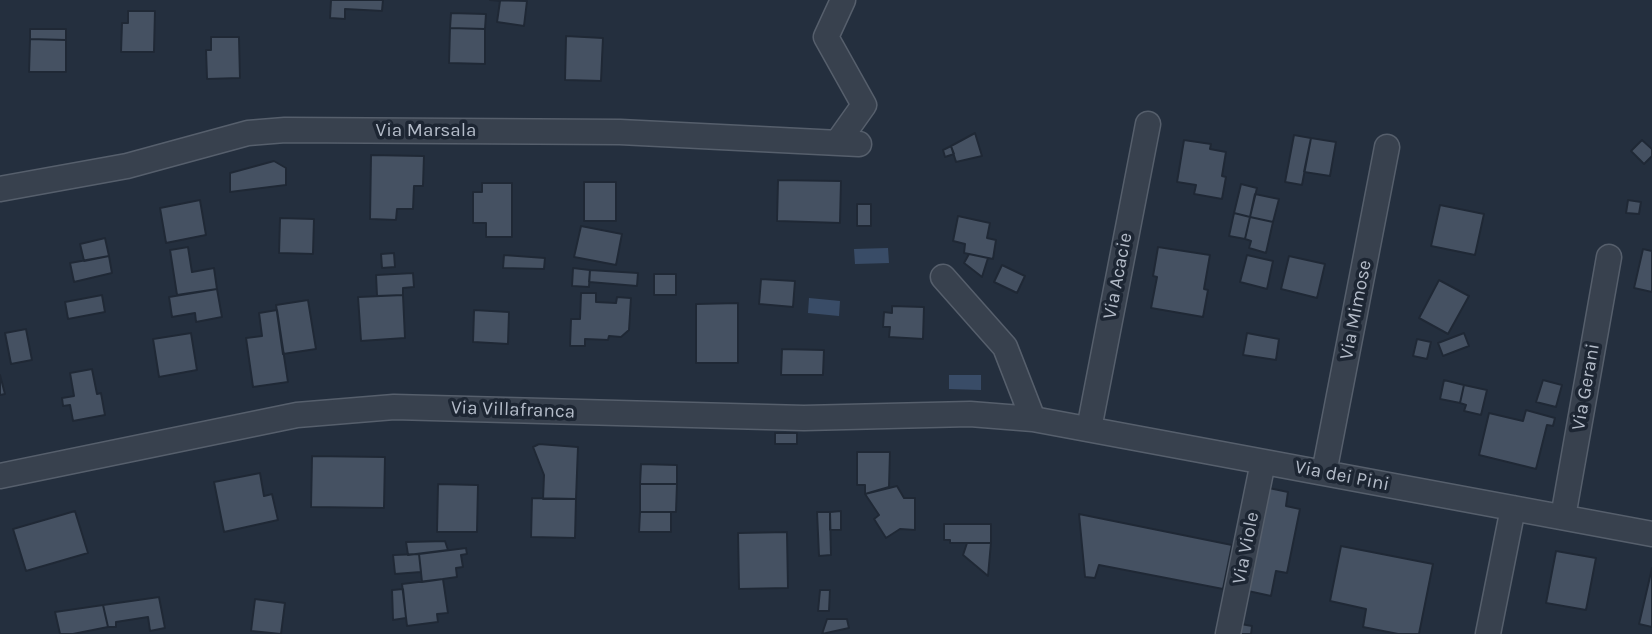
<!DOCTYPE html>
<style>
body{margin:0}
canvas{display:block;background:#242f3e}
</style>
<canvas width="1652" height="634"></canvas>
<script>
const context = document.querySelector('canvas').getContext('2d');
context.lineJoin = 'round';
function paint(path, color) {
  context.fillStyle = color;
  context.fill(path, 'evenodd');
}
function shape(rows) {
  const path = new Path2D();
  for (const r of rows) {
    path.moveTo(r[0], r[1]);
    for (let i = 2; i < r.length; i += 2) path.lineTo(r[i], r[i + 1]);
  }
  return path;
}
function stroke(path, color, width, dash) {
  context.strokeStyle = color;
  context.lineWidth = width;
  context.lineCap = dash ? 'butt' : 'round';
  context.setLineDash(dash || []);
  context.stroke(path);
}
function drawText(font, color, halo, rows, align = 'center') {
  context.font = font + ' Karla,sans-serif';
  context.lineWidth = 7;
  context.setLineDash([]);
  context.textBaseline = 'middle';
  context.strokeStyle = halo;
  context.fillStyle = color;
  for (const [text, x, y, turn = 0] of rows) {
    context.save();
    context.translate(x, y);
    context.rotate((+turn || 0) * Math.PI / 180);
    context.textAlign = isNaN(turn) ? turn : align;
    if (halo) context.strokeText(text, 0, 0);
    context.fillText(text, 0, 0);
    context.restore();
  }
}
paint(shape([
 [888,248,889,263,855,264,854,249],
 [809,298,840,301,839,316,808,313],
 [949,375,981,375,981,390,949,389]
]), '#394c67');
const building = shape([
 [331,0,383,0,382,11,345,9,345,19,330,18,331,0],
 [490,0,527,1,524,26,497,22,500,1,490,0],
 [128,11,155,11,154,52,121,52,122,23,128,23,128,11],
 [451,13,486,14,485,29,450,28,451,13],
 [450,28,485,29,485,64,449,63,450,28],
 [30,29,66,29,66,40,30,39,30,29],
 [566,36,603,38,601,81,565,80,566,36],
 [211,37,239,37,240,78,207,79,206,50,211,50,211,37],
 [30,39,66,40,66,72,29,72,30,39],
 [975,133,982,156,956,162,951,146,975,133],
 [1294,135,1311,138,1302,185,1285,182,1294,135],
 [1311,138,1336,142,1330,176,1304,172,1311,138],
 [1184,140,1211,144,1210,149,1226,152,1222,176,1226,177,1222,199,1194,194,1196,185,1177,182,1184,140],
 [1642,140,1652,149,1652,156,1644,164,1631,151,1642,140],
 [951,146,954,154,945,157,943,150,951,146],
 [371,155,424,156,423,186,414,186,413,209,397,209,396,220,370,219,371,155],
 [274,161,286,168,286,185,230,192,230,173,274,161],
 [778,180,841,181,840,223,777,221,778,180],
 [584,182,616,182,616,221,584,221,584,182],
 [482,183,512,183,512,237,486,237,486,223,473,223,473,192,482,192,482,183],
 [1241,184,1257,188,1250,217,1234,213,1241,184],
 [1255,194,1279,199,1273,222,1250,217,1255,194],
 [200,200,206,235,166,243,160,208,200,200],
 [1628,200,1641,202,1639,214,1626,213,1628,200],
 [857,204,871,204,871,226,857,226,857,204],
 [1440,205,1484,214,1475,255,1431,246,1440,205],
 [1234,213,1250,217,1245,239,1229,236,1234,213],
 [958,216,990,223,987,238,996,240,993,259,964,253,965,244,953,241,958,216],
 [1250,217,1273,222,1266,253,1249,248,1251,241,1245,239,1250,217],
 [280,218,314,219,313,254,279,253,280,218],
 [581,226,622,234,616,265,574,257,581,226],
 [105,238,109,256,84,261,80,244,105,238],
 [188,247,192,272,214,268,217,289,177,295,170,250,188,247],
 [1158,247,1210,255,1204,289,1208,290,1203,317,1151,308,1157,277,1153,276,1158,247],
 [1643,249,1652,251,1652,292,1634,288,1643,249],
 [394,253,395,267,382,268,381,254,394,253],
 [969,254,988,258,982,277,964,263,969,254],
 [504,255,545,258,544,269,503,268,504,255],
 [1247,255,1273,261,1267,289,1240,282,1247,255],
 [109,256,112,273,74,282,70,263,109,256],
 [1289,256,1325,264,1317,298,1281,289,1289,256],
 [1002,265,1025,276,1017,293,994,282,1002,265],
 [573,268,590,270,589,287,572,286,573,268],
 [590,270,638,273,637,286,589,282,590,270],
 [413,273,414,287,403,288,403,295,377,296,376,275,413,273],
 [654,274,676,274,676,295,654,295,654,274],
 [761,279,795,281,793,307,759,304,761,279],
 [1439,280,1469,296,1448,334,1419,318,1439,280],
 [217,289,222,317,196,322,195,313,172,317,169,297,217,289],
 [581,293,596,293,596,302,616,303,617,297,631,298,629,330,621,337,609,336,608,340,585,339,585,346,570,346,571,319,580,319,581,293],
 [102,295,105,312,68,319,65,302,102,295],
 [403,295,405,338,361,341,358,297,403,295],
 [308,300,316,349,283,354,276,305,308,300],
 [738,303,738,363,696,363,696,304,738,303],
 [892,306,924,307,923,339,889,337,890,327,883,327,884,312,892,313,892,306],
 [277,310,288,382,253,387,246,338,262,336,259,313,277,310],
 [474,310,509,312,508,344,473,342,474,310],
 [26,329,32,360,11,364,5,333,26,329],
 [191,333,197,370,159,377,153,339,191,333],
 [1247,333,1279,339,1276,360,1243,355,1247,333],
 [1464,333,1469,346,1443,356,1438,343,1464,333],
 [1417,339,1431,342,1427,359,1413,356,1417,339],
 [782,349,824,350,823,375,781,375,782,349],
 [92,369,97,394,101,393,105,415,73,421,70,405,63,406,62,398,74,396,70,373,92,369],
 [0,375,5,394,0,395,0,375],
 [1444,380,1464,385,1460,403,1440,399,1444,380],
 [1543,380,1562,385,1556,407,1536,402,1543,380],
 [1464,385,1487,390,1481,415,1464,411,1466,405,1460,403,1464,385],
 [1526,410,1555,418,1553,426,1547,425,1536,469,1479,455,1489,413,1523,421,1526,410],
 [775,433,797,433,797,444,775,444,775,433],
 [539,444,578,447,576,499,543,499,544,475,533,447,539,444],
 [857,452,890,452,889,487,865,494,865,485,857,485,857,452],
 [312,456,385,457,384,508,311,507,312,456],
 [641,464,677,465,677,484,640,484,641,464],
 [260,473,264,496,272,494,278,520,224,532,214,482,260,473],
 [438,484,478,485,477,532,437,532,438,484],
 [640,484,677,484,676,512,640,512,640,484],
 [897,486,904,498,915,498,915,530,900,529,886,538,874,519,879,515,865,494,897,486],
 [1269,488,1288,492,1286,506,1300,509,1287,573,1276,571,1271,596,1248,591,1269,488],
 [532,498,576,499,575,538,531,537,532,498],
 [75,511,88,553,26,571,13,529,75,511],
 [841,511,841,530,830,530,830,512,841,511],
 [640,512,671,512,671,532,639,532,640,512],
 [817,512,830,512,831,555,819,556,817,512],
 [1079,514,1232,545,1223,589,1099,565,1095,578,1085,577,1079,514],
 [944,524,991,524,991,543,950,543,950,540,944,540,944,524],
 [787,532,788,588,739,589,738,533,787,532],
 [445,541,448,550,408,555,406,542,445,541],
 [967,543,991,543,988,576,963,555,967,543],
 [1341,546,1433,564,1419,634,1398,634,1363,627,1366,609,1330,601,1341,546],
 [466,548,467,554,461,555,463,567,456,568,457,577,422,582,419,554,466,548],
 [1556,551,1596,558,1586,610,1546,603,1556,551],
 [419,554,421,572,395,574,393,555,419,554],
 [1652,568,1652,627,1639,624,1652,568],
 [443,579,448,613,437,614,438,622,407,626,402,584,443,579],
 [403,589,406,618,393,620,392,590,403,589],
 [820,590,830,590,829,611,818,611,820,590],
 [159,597,165,628,150,631,148,617,116,622,116,627,108,627,103,605,159,597],
 [255,599,285,603,281,634,251,631,255,599],
 [103,605,108,627,73,634,60,634,55,612,103,605],
 [827,619,847,619,849,628,822,634,827,619],
 [1241,624,1252,626,1251,634,1239,634,1241,624]
]);
paint(building, '#455162');
stroke(building, '#1f2835', 2);
const minor = shape([
 [837,143,864,105,826,37,843,0],
 [0,189,127,166,248,133,285,130,620,132,859,144],
 [943,277,1005,347,1033,419],
 [1089,429,1148,124],
 [1324,473,1387,147],
 [0,476,297,415,394,407,804,418,970,414,1033,419,1652,534],
 [1563,517,1609,257],
 [1228,634,1263,462],
 [1488,634,1513,508]
]);
stroke(minor, '#565f6c', 27);
stroke(minor, '#38414e', 24);
drawText('19px', '#b4bcc9', '#1d2633', [
 ["Via Marsala",426,131],
 ["Via Acacie",1118,276,-79],
 ["Via Mimose",1356,310,-79],
 ["Via Gerani",1586,387,-80],
 ["Via Villafranca",513,410,2],
 ["Via dei Pini",1342,476,11],
 ["Via Viole",1246,548,-79]
]);
</script>
